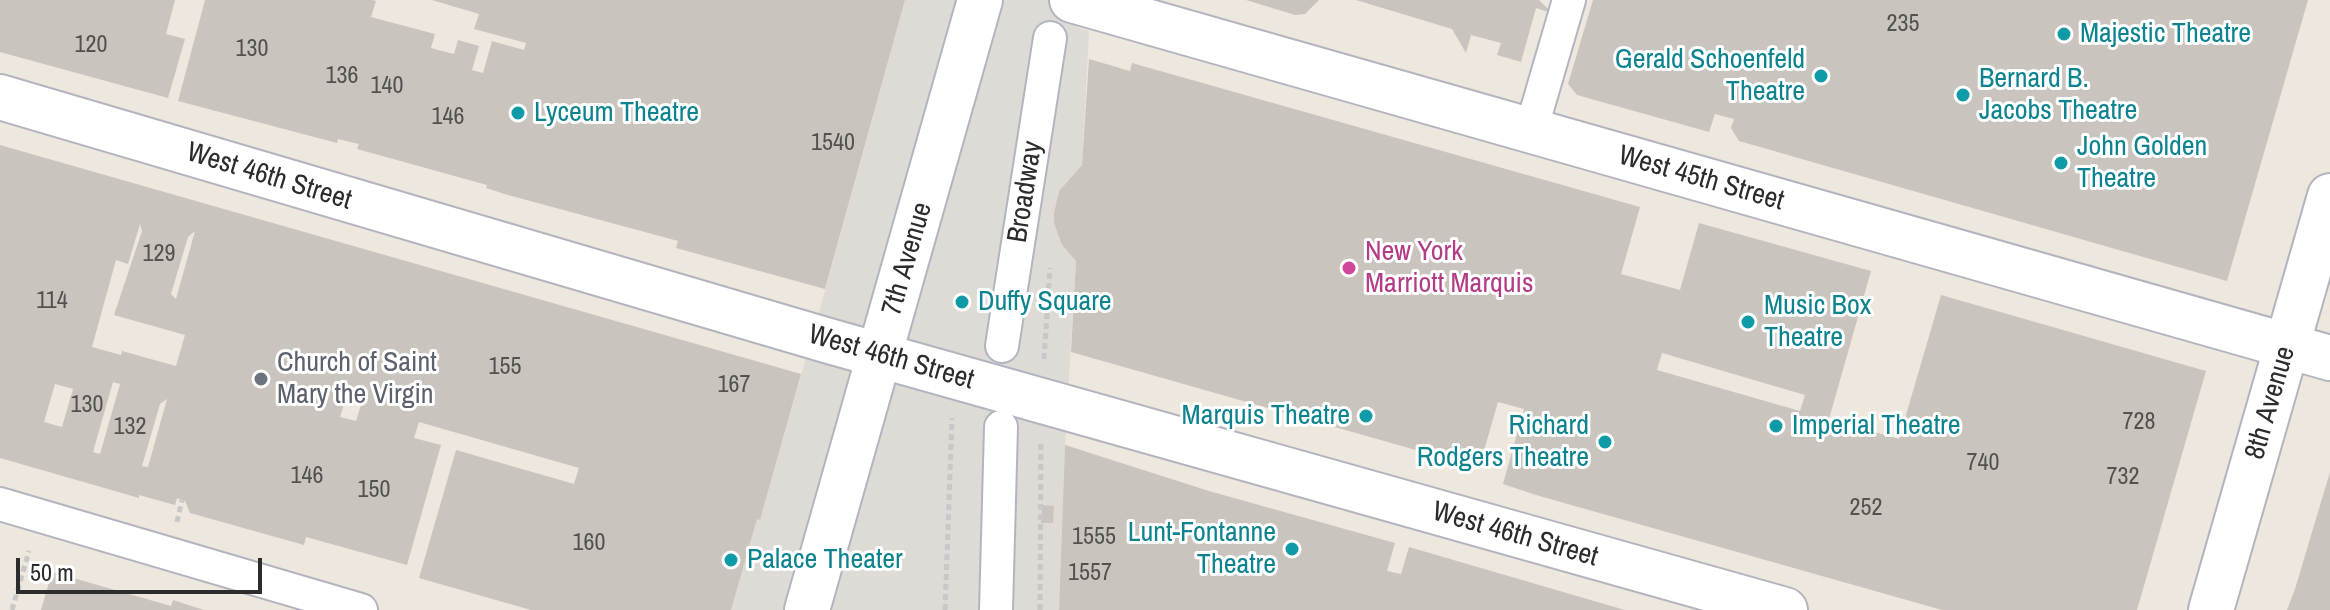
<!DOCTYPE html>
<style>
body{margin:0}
#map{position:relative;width:2330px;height:610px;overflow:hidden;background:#eee7de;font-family:"Archivo Narrow",sans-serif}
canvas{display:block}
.scale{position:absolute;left:16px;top:558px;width:246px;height:36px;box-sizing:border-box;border:4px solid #2c2c2c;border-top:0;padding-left:10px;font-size:24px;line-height:28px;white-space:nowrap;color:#2c2c2c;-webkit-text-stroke:6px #fff;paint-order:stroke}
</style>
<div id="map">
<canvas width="2330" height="610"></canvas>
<div class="scale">50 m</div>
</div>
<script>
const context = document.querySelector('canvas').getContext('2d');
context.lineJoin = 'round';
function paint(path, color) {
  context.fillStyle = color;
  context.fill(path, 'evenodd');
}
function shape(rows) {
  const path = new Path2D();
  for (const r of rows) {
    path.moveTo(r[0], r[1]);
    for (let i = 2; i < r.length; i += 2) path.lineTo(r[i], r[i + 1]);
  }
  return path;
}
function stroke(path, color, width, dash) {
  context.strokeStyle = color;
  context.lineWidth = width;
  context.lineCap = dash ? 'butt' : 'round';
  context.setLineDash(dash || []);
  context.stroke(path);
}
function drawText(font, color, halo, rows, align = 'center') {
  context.font = font + ' "Archivo Narrow",sans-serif';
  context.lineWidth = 6;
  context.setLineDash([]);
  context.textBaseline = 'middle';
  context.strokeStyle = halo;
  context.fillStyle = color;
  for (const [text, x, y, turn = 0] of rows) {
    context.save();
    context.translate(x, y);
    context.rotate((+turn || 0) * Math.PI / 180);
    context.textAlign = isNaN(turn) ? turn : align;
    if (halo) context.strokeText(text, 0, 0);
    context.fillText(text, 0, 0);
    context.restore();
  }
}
paint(shape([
 [905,0,1077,0,1076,27,1089,31,1082,165,1059,191,1054,213,1054,223,1062,245,1076,261,1065,445,1059,610,731,610,757,519,760,519,820,309]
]), '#dedad5');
paint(shape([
 [0,0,175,0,166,34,185,39,168,98,0,52],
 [205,0,372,0,376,1,371,17,435,34,431,48,454,54,458,40,479,46,472,70,483,73,492,41,524,50,526,43,474,29,479,14,432,0,905,0,825,289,676,248,678,241,508,195,486,188,487,185,357,149,359,144,338,139,337,143,178,101],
 [1246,0,1319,0,1305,14,1295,15],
 [1356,0,1539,0,1552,13,1536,8,1521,62,1497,55,1501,43,1471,35,1466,53,1452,29],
 [1593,0,2308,0,2227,281,1739,141,1731,128,1734,119,1715,114,1709,132,1577,95,1568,84],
 [1089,59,1130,71,1132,63,1640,207,1621,274,1680,290,1699,223,1871,271,1829,419,1899,439,1941,295,2206,371,2137,610,1942,610,1536,495,1503,484,1524,409,1498,402,1479,468,1071,352,1076,261,1062,245,1054,223,1054,213,1059,191,1082,165],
 [1662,353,1805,395,1800,411,1657,370],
 [0,145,801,374,760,520,757,519,731,610,531,610,419,578,456,450,574,484,579,468,419,422,414,438,441,445,407,565,306,537,304,545,190,513,185,501,182,500,177,498,175,505,139,495,139,498,0,458],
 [140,224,142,231,114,315,185,335,176,366,122,351,121,355,92,347,116,260,128,264],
 [195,231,176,299,171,294,188,237],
 [113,382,120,384,100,454,93,452],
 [55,384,73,389,62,427,44,422],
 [167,399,148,467,142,466,160,404],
 [345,400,361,405,356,421,340,417],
 [1065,445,1209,491,1395,543,1387,571,1401,574,1409,547,1625,610,1059,610],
 [2330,472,2330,610,2287,610,2295,589],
 [1042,505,1054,506,1053,523,1041,523],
 [52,572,171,606,173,600,204,610,41,610]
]), '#c9c4be');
const street = shape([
 [1531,130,1569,0],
 [1002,346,1050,38],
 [0,504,361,610],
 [996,610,1001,427]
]);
const secondary = shape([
 [1072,0,2330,358],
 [0,97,829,341,1785,610],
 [807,610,980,0],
 [2211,610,2330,196]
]);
stroke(street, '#b2b5c0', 36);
stroke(secondary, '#b2b5c0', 48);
stroke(shape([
 [1044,359,1050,268],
 [177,522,182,500],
 [12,610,29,551],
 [945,610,952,418],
 [1040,610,1041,440]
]), '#c8c8c8', 5, [6, 4]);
stroke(street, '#fff', 32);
stroke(secondary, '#fff', 44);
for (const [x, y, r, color] of [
 [2064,34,8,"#0f9aa8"],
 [1821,76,8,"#0f9aa8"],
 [1963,95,8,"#0f9aa8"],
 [518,113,8,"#0f9aa8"],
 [2061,163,8,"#0f9aa8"],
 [1349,268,8,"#d1479c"],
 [962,302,8,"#0f9aa8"],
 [1748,322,8,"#0f9aa8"],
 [261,379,8,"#6b7280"],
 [1366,416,8,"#0f9aa8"],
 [1776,426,8,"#0f9aa8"],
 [1605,442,8,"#0f9aa8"],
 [1292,549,8,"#0f9aa8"],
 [731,560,8,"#0f9aa8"]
]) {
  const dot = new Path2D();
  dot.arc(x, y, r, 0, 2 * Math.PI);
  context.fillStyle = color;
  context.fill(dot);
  stroke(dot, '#fff', 3);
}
drawText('24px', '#535250', null, [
 ["235",1903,25],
 ["120",91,46],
 ["130",252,50],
 ["136",342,77],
 ["140",387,87],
 ["146",448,118],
 ["1540",833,144],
 ["129",159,255],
 ["114",52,302],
 ["155",505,368],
 ["167",734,386],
 ["130",87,406],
 ["728",2139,423],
 ["132",130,428],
 ["740",1983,464],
 ["146",307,477],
 ["732",2123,478],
 ["150",374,491],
 ["252",1866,509],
 ["1555",1094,538],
 ["160",589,544],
 ["1557",1090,574]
]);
drawText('28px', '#0d838f', '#fff', [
 ["Majestic Theatre",2080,34],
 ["Gerald Schoenfeld",1805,60,"right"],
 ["Theatre",1805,92,"right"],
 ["Bernard B.",1979,79],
 ["Jacobs Theatre",1979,111],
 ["Lyceum Theatre",534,113],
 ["John Golden",2077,147],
 ["Theatre",2077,179],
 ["Duffy Square",978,302],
 ["Music Box",1764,306],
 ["Theatre",1764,338],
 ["Marquis Theatre",1350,416,"right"],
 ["Richard",1589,426,"right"],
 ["Rodgers Theatre",1589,458,"right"],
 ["Imperial Theatre",1792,426],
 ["Lunt-Fontanne",1276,533,"right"],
 ["Theatre",1276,565,"right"],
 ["Palace Theater",747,560]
], 'left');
drawText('28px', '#2c2c2c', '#fff', [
 ["West 46th Street",269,177,17],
 ["West 45th Street",1701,179,16],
 ["Broadway",1026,192,-81],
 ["7th Avenue",908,259,-74],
 ["West 46th Street",891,358,16],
 ["8th Avenue",2271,403,-74],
 ["West 46th Street",1515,535,16]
]);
drawText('28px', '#b23c85', '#fff', [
 ["New York",1365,252],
 ["Marriott Marquis",1365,284]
], 'left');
drawText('28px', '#5b616d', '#fff', [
 ["Church of Saint",277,363],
 ["Mary the Virgin",277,395]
], 'left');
</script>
